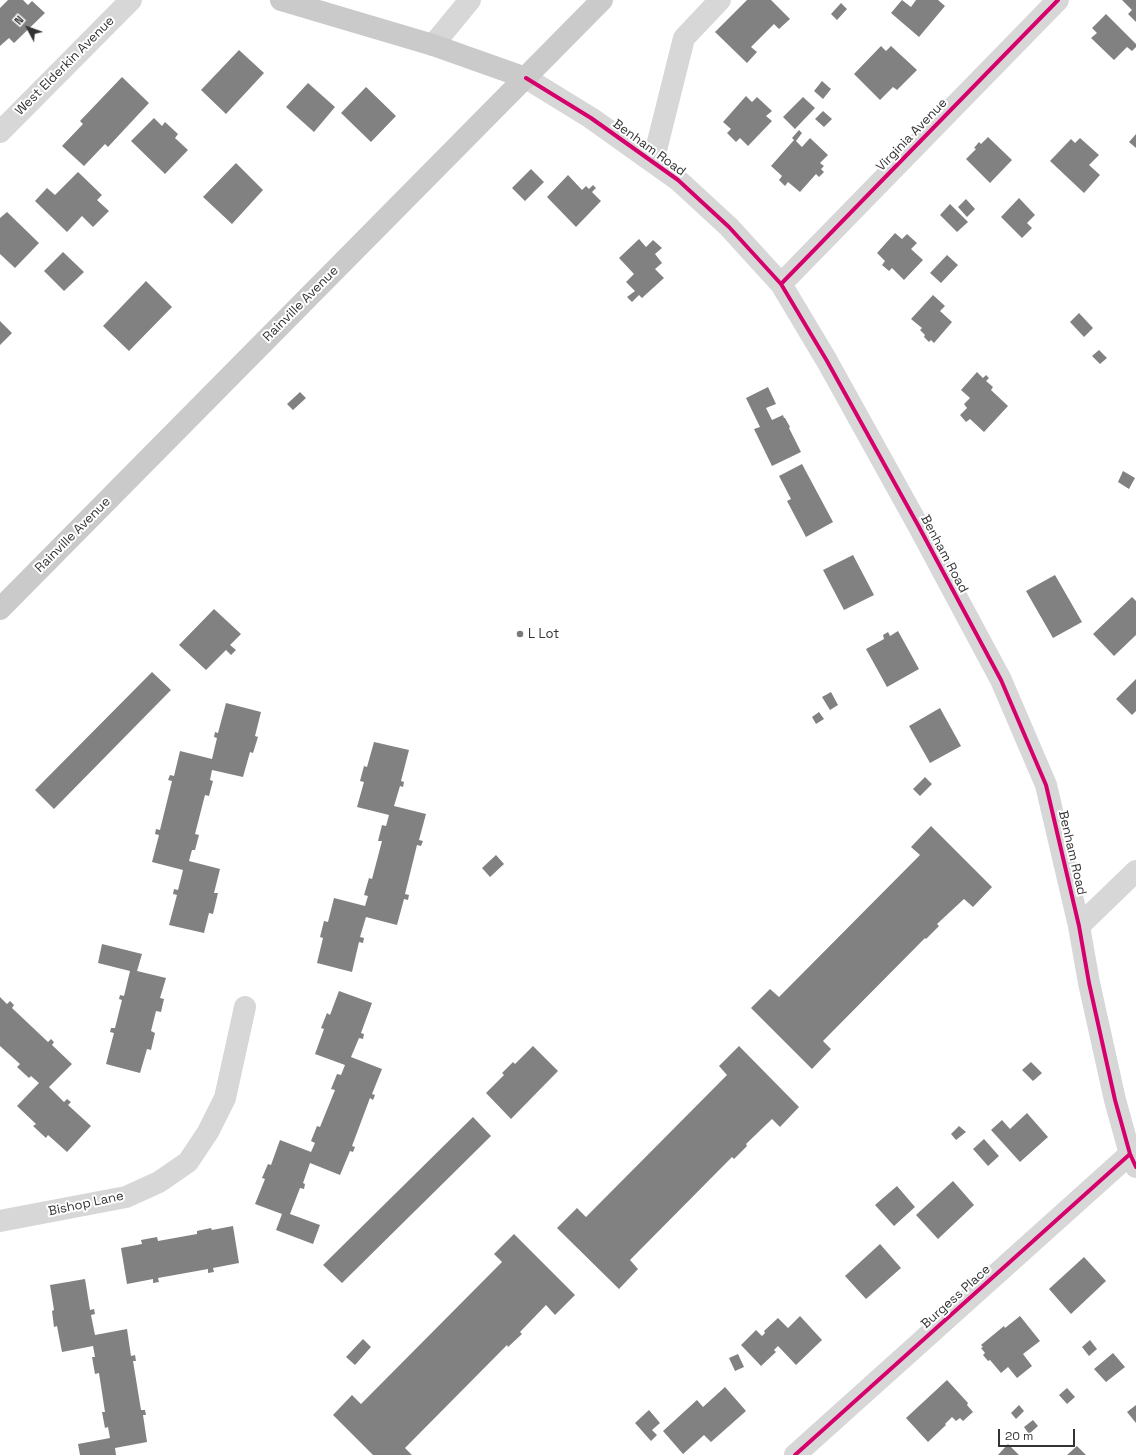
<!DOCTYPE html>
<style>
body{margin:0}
#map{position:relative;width:1136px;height:1455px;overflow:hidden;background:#fff;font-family:"Space Grotesk",sans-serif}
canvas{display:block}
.north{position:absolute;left:8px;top:8px;width:40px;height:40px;-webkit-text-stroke:3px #fff;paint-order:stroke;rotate:311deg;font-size:11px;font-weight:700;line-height:16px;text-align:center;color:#333}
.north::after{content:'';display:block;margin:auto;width:14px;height:18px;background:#333;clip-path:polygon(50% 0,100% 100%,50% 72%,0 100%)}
.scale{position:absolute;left:998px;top:1429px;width:77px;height:18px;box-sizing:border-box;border:2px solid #333;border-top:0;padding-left:5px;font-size:12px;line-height:14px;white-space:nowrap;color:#333;-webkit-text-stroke:3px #fff;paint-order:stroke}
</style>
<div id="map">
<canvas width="1136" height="1455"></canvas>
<div class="north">N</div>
<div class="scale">20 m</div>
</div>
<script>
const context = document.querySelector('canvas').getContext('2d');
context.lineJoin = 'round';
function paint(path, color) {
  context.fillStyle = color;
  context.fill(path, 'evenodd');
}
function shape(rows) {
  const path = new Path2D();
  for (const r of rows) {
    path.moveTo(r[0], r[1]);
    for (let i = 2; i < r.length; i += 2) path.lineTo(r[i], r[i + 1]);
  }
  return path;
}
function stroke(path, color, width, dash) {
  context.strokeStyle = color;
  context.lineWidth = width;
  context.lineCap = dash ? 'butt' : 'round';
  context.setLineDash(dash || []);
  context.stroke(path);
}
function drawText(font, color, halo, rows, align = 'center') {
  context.font = font + ' "Space Grotesk",sans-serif';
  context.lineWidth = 4;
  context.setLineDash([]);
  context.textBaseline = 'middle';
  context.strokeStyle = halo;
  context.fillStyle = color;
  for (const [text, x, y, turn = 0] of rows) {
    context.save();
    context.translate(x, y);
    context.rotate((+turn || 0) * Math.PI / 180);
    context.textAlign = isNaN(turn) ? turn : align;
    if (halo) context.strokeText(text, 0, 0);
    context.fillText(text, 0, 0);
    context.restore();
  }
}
paint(shape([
 [8,0,23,0,28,5,32,1,45,13,14,43,9,38,0,46,0,8],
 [747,0,771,0,790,19,779,29,774,24,751,47,757,52,747,63,715,32],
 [902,0,911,7,916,0,938,0,945,6,919,37,891,13],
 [1122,0,1136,0,1136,22,1128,14,1132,10],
 [841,3,847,9,837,20,831,14],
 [1106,14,1136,44,1136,47,1132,51,1127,47,1114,60,1091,38,1097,33,1092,28],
 [881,46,886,51,891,46,917,70,897,90,893,87,880,100,854,74],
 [239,50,264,73,226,114,201,90],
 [122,77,149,103,108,147,105,144,84,166,62,146,83,124,80,121],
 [822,81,831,89,823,99,814,91],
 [308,83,335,107,314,132,286,107],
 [366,87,396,116,371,142,341,113],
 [746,96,752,102,757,97,772,111,766,116,772,121,748,146,740,138,736,142,727,133,731,129,723,122],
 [803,97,815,108,795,129,783,117],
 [823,111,832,119,824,127,815,119],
 [154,118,162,126,165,122,178,134,175,138,188,150,165,174,131,141],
 [799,130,802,133,796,141,802,147,810,138,828,155,820,163,824,166,821,169,824,172,819,177,816,174,800,192,788,182,785,186,779,180,782,176,771,166,794,140,792,138],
 [1136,134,1136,148,1129,142],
 [988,137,1012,160,990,183,966,159,976,149,974,148,979,142,981,144],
 [1080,138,1099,155,1089,165,1100,175,1084,193,1050,161,1071,139,1075,143],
 [236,163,263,190,232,224,203,197],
 [531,169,544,182,525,201,512,188],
 [78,172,102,195,97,200,109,211,93,227,82,216,67,232,35,201,47,188,55,195],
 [568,175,582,190,586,186,589,189,593,185,596,188,592,192,601,201,576,227,547,197],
 [1019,198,1035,215,1027,223,1032,228,1022,238,1001,217],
 [966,199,975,209,967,217,958,207],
 [950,204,968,222,957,232,940,215],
 [7,212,39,243,15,268,0,254,0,218],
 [895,233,902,239,907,234,917,243,911,249,923,260,904,280,892,268,889,271,882,265,885,261,877,253],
 [639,239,646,247,653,240,662,248,655,254,662,263,655,269,664,278,642,298,639,295,632,302,627,297,635,291,626,282,634,274,619,258],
 [63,252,84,272,64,291,44,271],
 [947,255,958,265,941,283,930,273],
 [146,281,172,307,129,351,103,326],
 [933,295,945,306,940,311,952,322,934,343,931,340,929,342,924,337,925,335,920,330,922,328,911,319],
 [1079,313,1093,328,1084,337,1070,322],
 [0,321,12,333,0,345],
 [1099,350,1107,358,1100,364,1092,356],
 [977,372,983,378,986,375,989,378,986,381,993,387,991,390,1008,406,984,432,970,419,966,422,960,415,967,408,964,404,970,398,961,390],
 [768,387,776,404,766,408,772,420,783,415,784,418,785,418,790,427,789,428,801,452,772,466,754,429,760,427,746,398],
 [300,392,306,398,293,410,287,404],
 [802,464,833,522,806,537,787,501,791,499,779,476],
 [1123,471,1135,478,1129,489,1118,482],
 [853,555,874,595,844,610,823,570],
 [1055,575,1082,622,1053,638,1026,591],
 [1132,597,1136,601,1136,635,1114,656,1093,634],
 [214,609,241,634,230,645,236,650,231,655,226,650,206,670,179,645],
 [898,631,919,669,887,687,866,649,884,639,883,635,888,632,890,636],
 [152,672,171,690,54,809,35,790],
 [1136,679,1136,711,1132,715,1116,699],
 [831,692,838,705,830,710,822,697],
 [226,703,261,712,255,736,258,737,253,753,250,752,243,777,212,770,210,780,213,781,209,796,205,795,195,834,199,835,195,850,192,850,189,861,220,869,214,893,218,893,213,914,209,913,204,933,169,925,177,895,173,894,174,889,178,890,183,870,152,862,159,835,155,834,156,829,160,830,172,781,168,780,170,775,174,776,180,751,212,759,217,738,214,737,215,732,218,733],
 [940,708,961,746,930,763,909,726],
 [819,712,824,719,816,724,812,717],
 [374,742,409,750,401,781,404,782,403,787,400,786,394,806,426,814,419,840,423,841,421,846,417,845,405,894,409,895,408,900,404,899,397,925,366,917,360,937,364,938,363,943,359,942,352,972,317,963,323,938,320,937,324,921,328,922,334,898,365,906,368,896,364,895,369,878,372,879,382,841,378,841,382,825,386,826,389,815,357,807,364,782,360,781,364,766,367,767],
 [925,777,932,784,920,796,913,789],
 [931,826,992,887,973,907,964,899,937,924,939,926,926,939,925,938,823,1041,831,1049,812,1069,751,1008,770,989,779,997,920,855,911,847],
 [496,855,504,864,490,877,482,868],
 [102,944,142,954,137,971,166,978,160,998,164,999,161,1012,156,1011,151,1031,155,1033,151,1050,147,1049,140,1073,106,1064,114,1033,110,1032,111,1028,115,1028,122,1000,119,999,120,995,124,996,130,971,98,963],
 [339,991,372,1003,361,1033,364,1034,363,1039,359,1038,351,1057,382,1069,372,1094,375,1095,373,1100,370,1098,352,1146,355,1147,353,1152,350,1151,340,1175,310,1163,303,1183,305,1184,304,1189,300,1188,290,1214,320,1225,313,1244,276,1230,282,1214,255,1204,265,1179,262,1178,268,1164,271,1165,280,1140,311,1152,315,1143,311,1141,317,1126,320,1127,335,1090,331,1089,337,1074,341,1075,345,1065,315,1054,324,1029,321,1028,327,1013,330,1015],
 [0,997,7,1004,10,1001,14,1005,12,1008,48,1042,51,1039,54,1042,52,1045,72,1064,49,1087,64,1102,67,1099,71,1102,68,1105,91,1126,67,1152,48,1135,46,1138,33,1126,36,1124,17,1106,39,1083,31,1076,29,1078,17,1067,20,1064,0,1046],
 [533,1046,558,1071,511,1119,486,1093,504,1075,502,1073,513,1062,515,1064],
 [739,1046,799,1107,780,1127,772,1119,746,1144,747,1146,734,1159,732,1157,630,1260,638,1269,619,1289,557,1228,577,1208,586,1217,727,1075,719,1066],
 [1031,1062,1042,1073,1033,1081,1022,1070],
 [1027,1113,1048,1137,1020,1162,991,1130,1002,1120,1010,1129],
 [473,1117,491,1136,342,1283,323,1265],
 [959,1126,966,1132,956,1140,951,1134],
 [984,1139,999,1156,988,1166,973,1149],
 [953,1181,974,1205,938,1239,916,1215],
 [897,1186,915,1207,894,1226,875,1205],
 [233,1226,239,1263,213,1268,214,1272,208,1273,208,1269,158,1278,159,1282,153,1283,153,1279,127,1284,121,1248,142,1244,141,1240,157,1237,158,1241,197,1234,197,1231,211,1228,212,1230],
 [514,1234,575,1295,555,1315,546,1305,520,1332,522,1334,508,1347,507,1345,405,1448,412,1455,373,1455,333,1415,352,1395,361,1404,502,1262,494,1254],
 [880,1244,901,1268,866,1299,845,1276],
 [1084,1257,1106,1281,1071,1314,1049,1289],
 [85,1279,90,1310,94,1309,95,1314,91,1315,95,1335,127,1329,131,1356,135,1355,136,1361,133,1361,141,1410,145,1410,146,1415,143,1415,147,1442,115,1448,116,1455,80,1455,78,1444,110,1438,108,1427,105,1428,102,1412,105,1412,99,1373,95,1374,92,1357,95,1357,93,1346,62,1352,57,1326,54,1327,52,1311,54,1310,50,1285],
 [800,1316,822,1340,796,1365,778,1346,774,1350,776,1352,761,1366,741,1345,756,1330,762,1336,765,1333,764,1331,778,1318,788,1328],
 [1020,1316,1040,1341,1023,1354,1032,1366,1017,1378,1008,1367,1001,1373,990,1360,988,1361,983,1355,985,1353,981,1348,983,1347,981,1345,1004,1326,1005,1328],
 [363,1339,371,1347,355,1365,346,1357],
 [1090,1340,1097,1349,1089,1356,1082,1347],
 [1113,1353,1125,1367,1106,1382,1094,1369],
 [738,1354,744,1367,735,1371,729,1358],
 [947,1380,968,1403,967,1405,973,1412,963,1421,960,1418,956,1421,952,1417,945,1424,946,1425,928,1442,906,1418],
 [725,1387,746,1411,711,1442,704,1435,683,1454,663,1431,697,1400,703,1407],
 [1067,1388,1075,1397,1067,1404,1059,1395],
 [1019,1405,1024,1411,1016,1419,1011,1413],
 [1136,1405,1136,1423,1127,1412],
 [649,1410,660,1423,652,1430,657,1435,651,1441,635,1423],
 [1033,1420,1038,1426,1029,1434,1024,1427],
 [1008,1444,1019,1455,998,1455],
 [1077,1446,1086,1455,1067,1455]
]), '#818181');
stroke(shape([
 [433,45,470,0],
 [526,78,591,118,678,180,729,227,781,284,827,361,919,527,1001,680,1046,785,1079,926,1089,983,1115,1100,1130,1154,1136,1167],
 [0,132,131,0],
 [653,162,684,38,720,0],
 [781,284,1058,0],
 [1079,926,1136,871],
 [0,1221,126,1197,159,1182,188,1162,208,1132,225,1098,245,1007],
 [795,1455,1130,1154]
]), '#d7d7d7', 22);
stroke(shape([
 [281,0,433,45,526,78],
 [0,609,602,0]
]), '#cacaca', 22);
stroke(shape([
 [526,78,591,118,678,180,729,227,781,284,827,361,919,527,1001,680,1046,785,1079,926,1089,983,1115,1100,1130,1154,1136,1167],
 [781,284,1058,0],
 [795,1455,1130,1154]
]), '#d6006c', 4);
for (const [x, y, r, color] of [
 [520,634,4,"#7a7a7a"]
]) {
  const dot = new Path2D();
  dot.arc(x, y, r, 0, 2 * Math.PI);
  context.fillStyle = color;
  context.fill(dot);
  stroke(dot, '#fff', 1.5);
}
drawText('13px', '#333', '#fff', [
 ["West Elderkin Avenue",65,66,-45],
 ["Virginia Avenue",912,135,-46],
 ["Benham Road",649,148,36],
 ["Rainville Avenue",301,304,-45],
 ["Rainville Avenue",73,535,-45],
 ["Benham Road",944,554,62],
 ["Benham Road",1072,853,77],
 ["Bishop Lane",86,1204,-12],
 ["Burgess Place",956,1297,-42]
]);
drawText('13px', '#333', '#fff', [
 ["L Lot",528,634]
], 'left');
</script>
